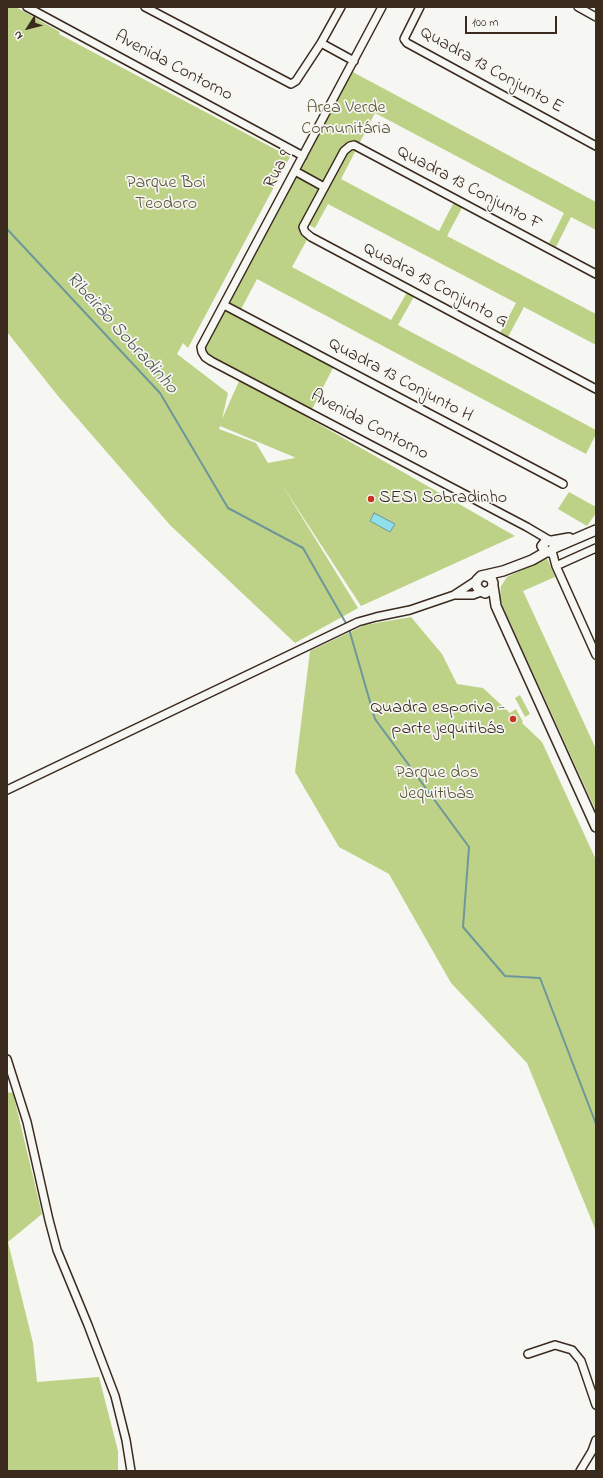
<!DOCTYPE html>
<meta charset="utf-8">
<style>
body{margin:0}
#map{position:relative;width:603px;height:1478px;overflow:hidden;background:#f6f6f2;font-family:"Indie Flower",sans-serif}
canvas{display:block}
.frame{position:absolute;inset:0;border:8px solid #3b2a1e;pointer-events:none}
.north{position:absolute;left:8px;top:8px;width:40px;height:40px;-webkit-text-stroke:3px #f6f6f2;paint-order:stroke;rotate:234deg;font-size:11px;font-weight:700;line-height:16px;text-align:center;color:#3b2a1e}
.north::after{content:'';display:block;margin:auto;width:14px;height:18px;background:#3b2a1e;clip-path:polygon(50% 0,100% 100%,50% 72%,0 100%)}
.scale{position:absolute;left:465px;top:16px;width:92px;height:18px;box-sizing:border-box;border:2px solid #3b2a1e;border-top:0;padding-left:5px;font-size:12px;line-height:14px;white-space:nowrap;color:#3b2a1e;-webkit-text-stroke:3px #f6f6f2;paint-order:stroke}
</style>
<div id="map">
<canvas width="603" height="1478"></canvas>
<div class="frame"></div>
<div class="north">N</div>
<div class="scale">100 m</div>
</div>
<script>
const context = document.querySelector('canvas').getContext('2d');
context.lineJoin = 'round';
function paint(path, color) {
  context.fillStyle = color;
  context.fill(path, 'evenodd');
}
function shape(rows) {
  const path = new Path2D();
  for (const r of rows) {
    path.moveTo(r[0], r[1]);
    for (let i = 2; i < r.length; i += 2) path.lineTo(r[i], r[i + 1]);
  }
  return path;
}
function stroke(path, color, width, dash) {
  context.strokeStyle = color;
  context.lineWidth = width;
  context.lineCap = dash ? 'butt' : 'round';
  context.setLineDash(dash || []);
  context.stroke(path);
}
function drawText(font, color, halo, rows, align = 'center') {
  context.font = font + ' "Indie Flower",sans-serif';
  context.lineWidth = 3.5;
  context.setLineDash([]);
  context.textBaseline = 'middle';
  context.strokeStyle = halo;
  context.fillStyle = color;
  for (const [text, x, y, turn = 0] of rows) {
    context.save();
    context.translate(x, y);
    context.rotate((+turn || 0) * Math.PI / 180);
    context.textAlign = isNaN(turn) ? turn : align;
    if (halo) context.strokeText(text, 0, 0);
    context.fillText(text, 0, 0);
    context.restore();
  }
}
paint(shape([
 [7,7,16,7,60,32,59,34,290,157,188,348,183,343,177,354,228,393,222,419,240,379,515,536,361,606,282,485,358,608,295,643,170,525,58,396,7,332],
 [220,426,294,457,295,458,268,463,256,443,219,429],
 [349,70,596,202,596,230,571,217,556,247,549,243,564,213,375,113,341,179,439,231,454,202,463,206,447,236,596,314,596,345,524,307,508,337,500,333,516,303,328,204,315,228,305,223,309,236,292,267,391,320,409,289,416,293,398,325,596,430,596,434,586,454,257,279,239,313,335,364,310,413,202,352],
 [569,492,596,507,596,513,587,526,558,509],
 [547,558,555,577,523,591,596,749,596,811,503,607,500,597,501,586,507,577],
 [411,617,442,654,457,684,483,688,510,713,516,709,523,722,522,723,542,742,596,860,596,1231,527,1063,451,983,389,874,339,847,295,772,310,651,365,625],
 [520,695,530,714,525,717,515,698],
 [7,1092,13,1093,42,1214,8,1242,33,1343,37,1382,99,1377,118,1451,118,1471,7,1471]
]), '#bed287');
const water = shape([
 [374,513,395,524,390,532,370,521,374,513]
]);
paint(water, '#8fdfed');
stroke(water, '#6d979a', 1);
stroke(shape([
 [7,229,160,393,228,508,303,548,347,625],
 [349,629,375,719,469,847,463,927,505,976,540,978,596,1124]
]), '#6d979a', 2);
const minor = shape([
 [27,7,303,156],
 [145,7,291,84,296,81,321,43,341,7],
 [382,7,201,347,202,352,205,357,211,361,527,527,549,540],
 [420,7,404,39,407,43,596,146],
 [578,7,596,17],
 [321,43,354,61],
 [295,171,324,187],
 [596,274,354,145,350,146,344,151,303,227,305,232,311,237,596,389],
 [224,305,563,484],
 [552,551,556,566,596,655],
 [556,566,596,548],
 [454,595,473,595,481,592],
 [7,790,358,622,376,617,410,610,454,595,477,580],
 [7,1059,27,1122,49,1220,57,1250,88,1325,115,1396,126,1440,131,1471],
 [528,1354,555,1345,572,1350,581,1361,596,1405],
 [580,1471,592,1451,596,1440]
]);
const major = shape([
 [546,552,550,552,554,548,596,530],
 [546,552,542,546,546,541,552,541,569,538],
 [486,576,491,578,493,583,492,589,485,593,479,590,476,585,477,580,481,576,503,571,532,560,546,552],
 [493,586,496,606,596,827]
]);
stroke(minor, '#3b2a1e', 10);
stroke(major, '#3b2a1e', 12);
stroke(minor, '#f6f6f2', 7);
stroke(major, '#f6f6f2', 9);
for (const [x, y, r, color] of [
 [371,499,4,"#c8321e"],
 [513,719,4,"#c8321e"]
]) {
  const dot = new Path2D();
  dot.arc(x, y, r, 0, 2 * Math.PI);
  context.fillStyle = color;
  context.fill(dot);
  stroke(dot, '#f6f6f2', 1.5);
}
drawText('18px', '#3b2a1e', '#f6f6f2', [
 ["Avenida Contorno",173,67,28],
 ["Quadra 13 Conjunto E",491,71,29],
 ["Rua 9",279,170,-62],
 ["Quadra 13 Conjunto F",469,189,28],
 ["Quadra 13 Conjunto G",435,286,28],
 ["Quadra 13 Conjunto H",400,381,28],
 ["Avenida Contorno",369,426,28]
]);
drawText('18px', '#5c5438', '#f6f6f2', [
 ["Area Verde",346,109],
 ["Comunitária",346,130],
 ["Parque Boi",166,184],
 ["Teodoro",166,205],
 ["Parque dos",437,774],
 ["Jequitibás",437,795]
]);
drawText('18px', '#3b2a1e', '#f6f6f2', [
 ["SESI Sobradinho",379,499],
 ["Quadra esporiva -",505,709,"right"],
 ["parte jequitibás",505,730,"right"]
], 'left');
drawText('italic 19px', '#505752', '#f6f6f2', [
 ["Ribeirão Sobradinho",121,334,48]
]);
</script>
